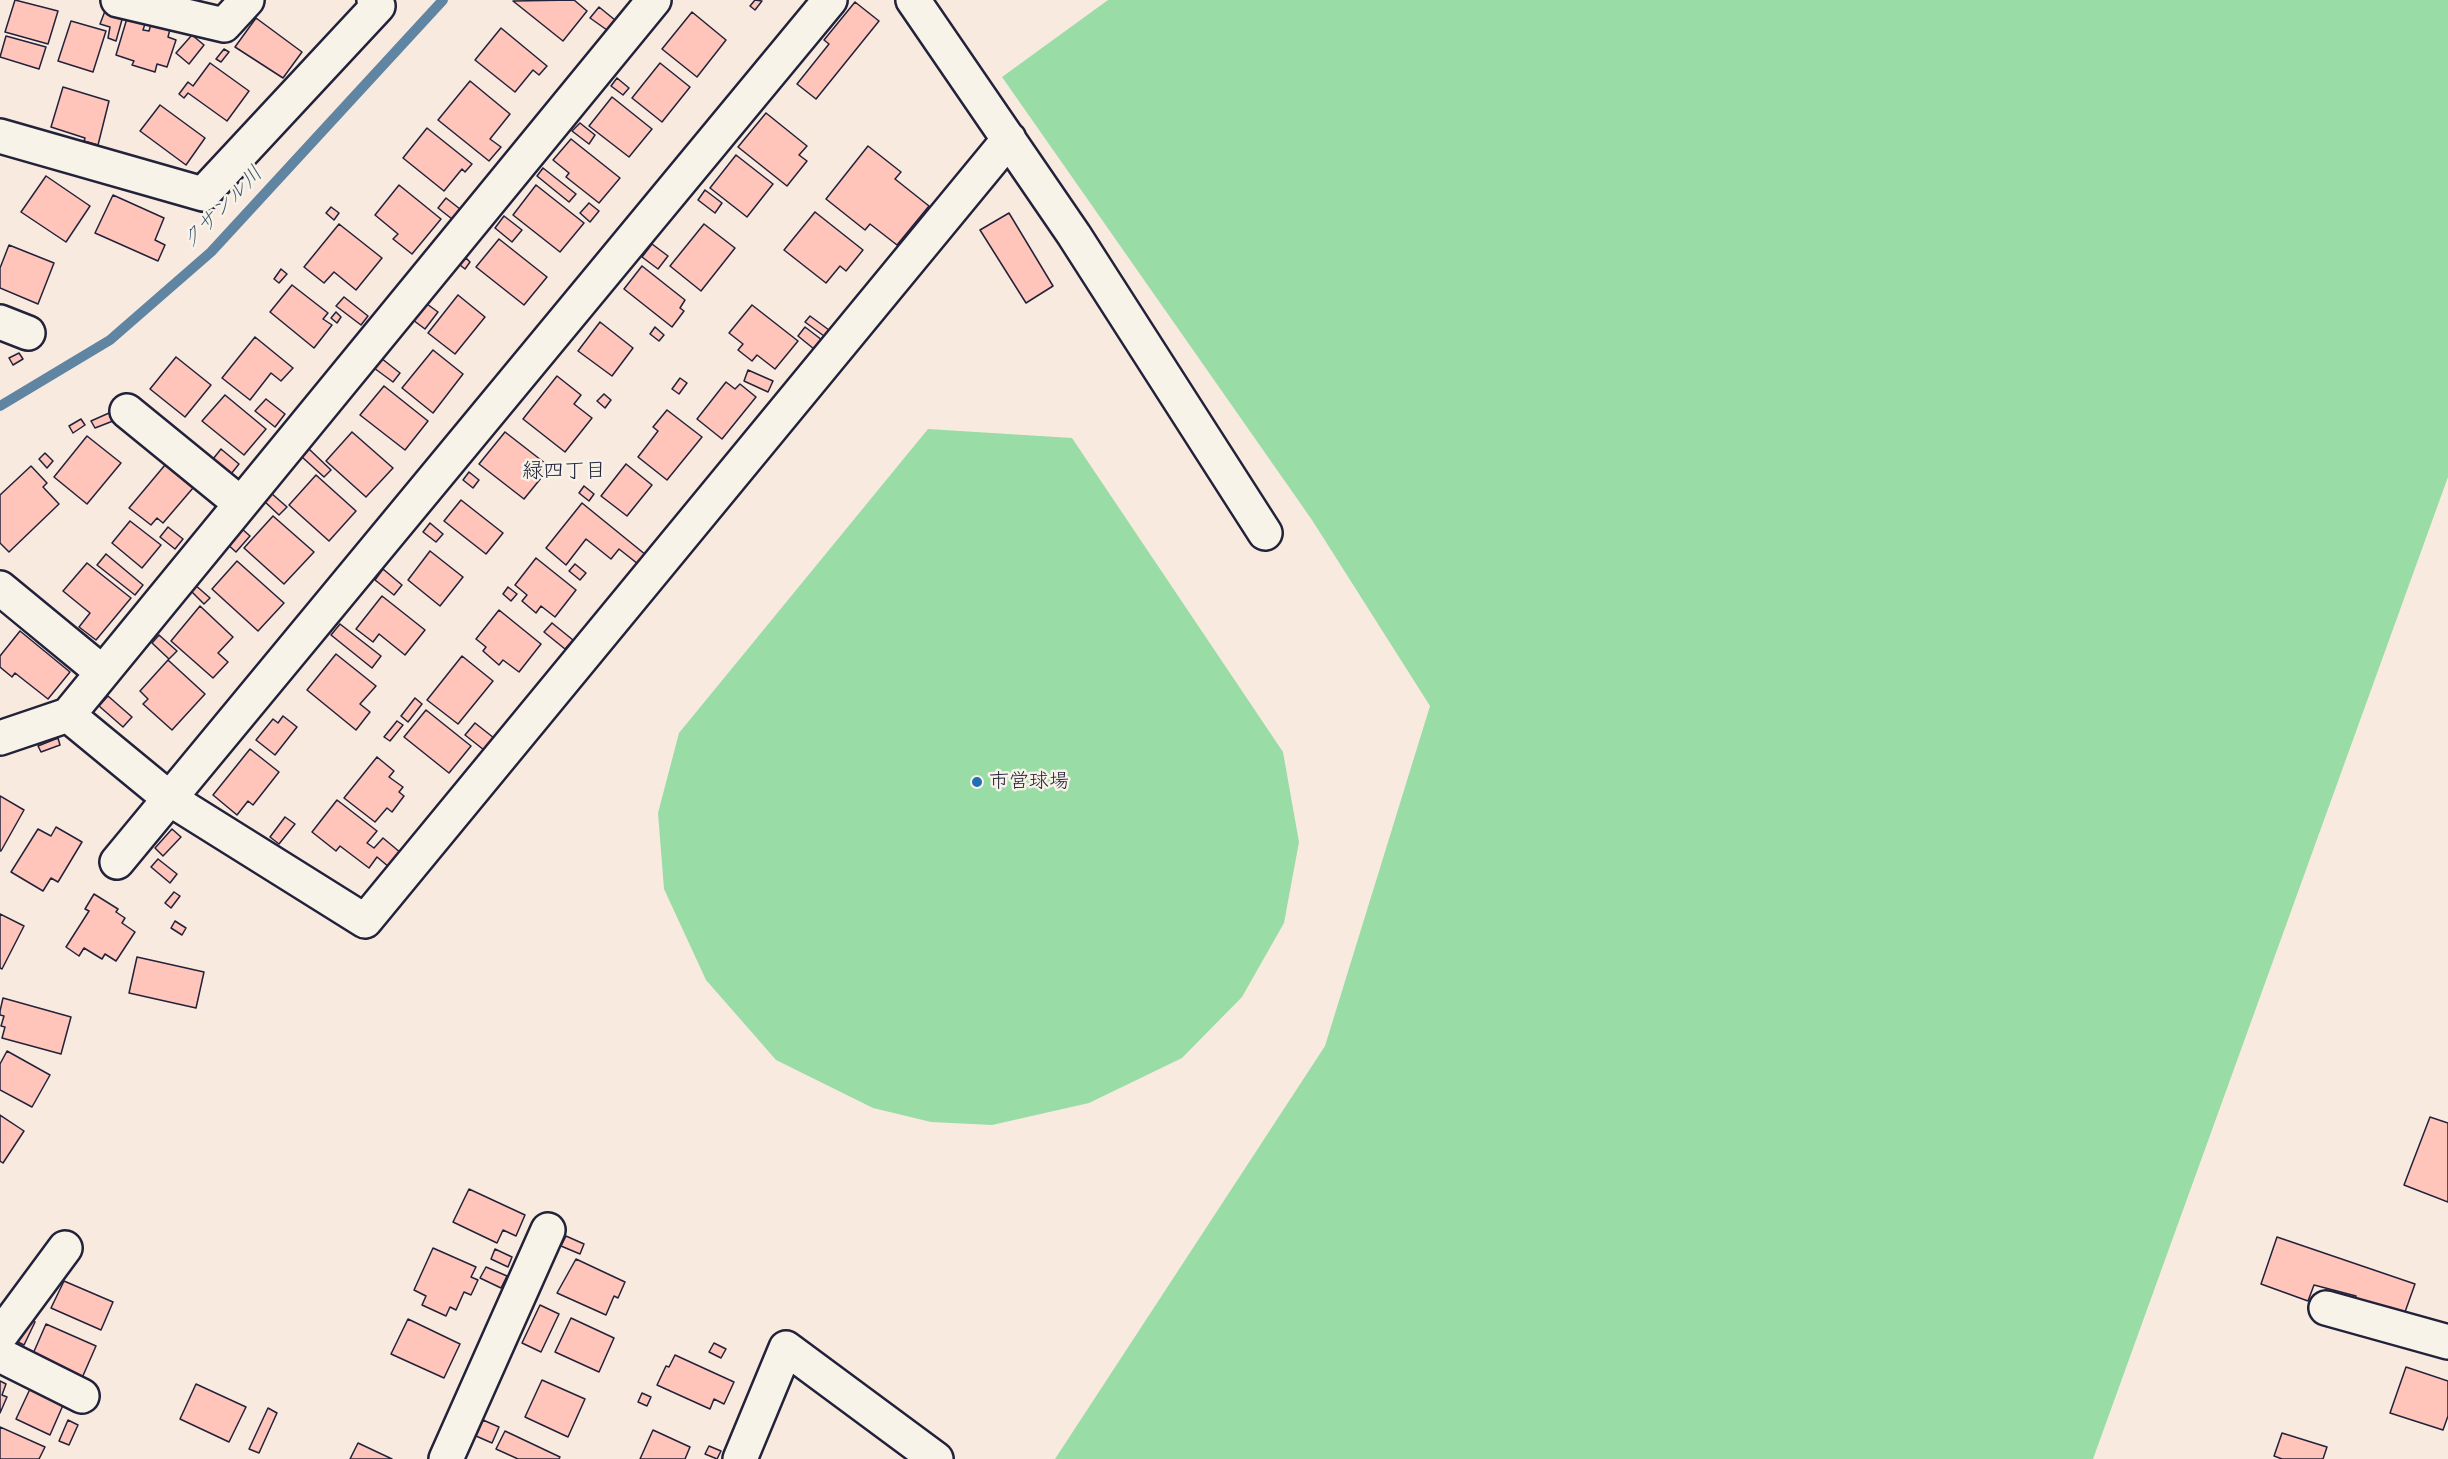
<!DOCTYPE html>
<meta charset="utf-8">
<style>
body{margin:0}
canvas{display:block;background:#f9eadf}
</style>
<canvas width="2448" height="1459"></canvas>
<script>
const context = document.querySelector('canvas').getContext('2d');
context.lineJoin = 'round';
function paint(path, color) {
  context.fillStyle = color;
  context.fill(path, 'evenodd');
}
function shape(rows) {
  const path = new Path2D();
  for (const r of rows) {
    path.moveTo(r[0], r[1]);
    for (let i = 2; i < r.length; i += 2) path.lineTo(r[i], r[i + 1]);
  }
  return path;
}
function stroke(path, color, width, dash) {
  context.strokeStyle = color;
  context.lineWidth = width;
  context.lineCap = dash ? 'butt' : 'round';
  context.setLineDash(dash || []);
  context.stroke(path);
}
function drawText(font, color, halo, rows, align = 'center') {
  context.font = font + ' "Balsamiq Sans","Klee One",sans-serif';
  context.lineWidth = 5;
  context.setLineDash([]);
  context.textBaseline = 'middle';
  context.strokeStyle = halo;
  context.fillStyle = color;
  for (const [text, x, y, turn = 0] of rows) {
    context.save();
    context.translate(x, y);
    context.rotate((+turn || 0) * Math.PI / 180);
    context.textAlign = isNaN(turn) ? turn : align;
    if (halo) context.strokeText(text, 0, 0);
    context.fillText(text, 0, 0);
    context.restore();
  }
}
paint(shape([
 [1108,0,2448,0,2448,477,2093,1459,1055,1459,1325,1046,1430,706,1312,520,1002,77],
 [928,429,1072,438,1283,752,1299,842,1284,923,1242,997,1182,1058,1089,1103,992,1125,931,1122,873,1108,776,1060,706,980,664,889,658,813,679,733]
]), '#9adca6');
stroke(shape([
 [0,406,110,340,211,252,443,0]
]), '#6085a3', 10);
const building = shape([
 [15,0,58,11,48,44,5,32,15,0],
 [574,0,587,11,563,41,513,1,574,0],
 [755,0,762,1,755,10,750,6,755,0],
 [855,2,879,21,816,99,797,84,829,44,824,40,855,2],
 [599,7,615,20,607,30,590,18,599,7],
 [105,11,123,16,116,41,108,38,110,27,100,24,105,11],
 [692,12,726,40,697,77,662,49,692,12],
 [128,15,146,21,143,30,149,31,151,24,170,29,168,37,176,40,167,67,157,64,155,72,132,65,134,61,116,55,128,15],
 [256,18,302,52,283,78,235,47,256,18],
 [71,21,106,31,93,72,58,61,71,21],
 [501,28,547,66,539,75,533,70,515,92,475,60,501,28],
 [192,35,204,45,189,64,176,53,192,35],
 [6,36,46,47,39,69,0,57,6,36],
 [224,49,229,52,221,62,216,59,224,49],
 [210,63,249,91,227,121,188,93,184,98,179,94,188,82,193,86,210,63],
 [660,63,690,87,662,122,632,98,660,63],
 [617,78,629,88,623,95,611,86,617,78],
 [470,81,510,114,490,139,501,147,489,161,438,120,470,81],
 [63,87,109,101,98,145,84,141,85,138,51,127,63,87],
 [612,97,652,129,629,157,589,126,612,97],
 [160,105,205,138,186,165,140,131,160,105],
 [766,113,807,146,799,155,807,161,787,186,738,147,766,113],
 [580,123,595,135,589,144,572,131,580,123],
 [427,128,472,164,465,172,462,169,444,191,403,158,427,128],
 [571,139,620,178,599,203,566,177,569,173,553,160,571,139],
 [868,146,901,172,895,179,929,206,897,245,870,224,865,230,826,199,868,146],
 [736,155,773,184,747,217,710,188,736,155],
 [543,168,576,194,569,202,537,176,543,168],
 [46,176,90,206,66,242,21,212,46,176],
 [399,185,441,219,412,254,393,239,398,234,375,215,399,185],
 [536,185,584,223,560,252,513,215,536,185],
 [705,190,722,203,715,213,698,200,705,190],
 [113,195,164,218,155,240,165,245,158,261,95,233,113,195],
 [446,198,460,209,452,219,438,208,446,198],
 [589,203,599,211,590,222,580,213,589,203],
 [331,207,339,213,334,220,326,213,331,207],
 [815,212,863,250,846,271,840,266,826,283,784,250,815,212],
 [1009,213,1053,286,1026,303,980,230,1009,213],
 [504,216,522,230,512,242,495,228,504,216],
 [339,224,382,258,356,290,334,272,324,283,304,267,339,224],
 [704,224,735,248,701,291,670,266,704,224],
 [499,239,547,277,524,305,476,267,499,239],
 [652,244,668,256,658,269,642,257,652,244],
 [9,245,54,263,38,304,0,288,0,268,9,245],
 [466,258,470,262,465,269,460,265,466,258],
 [642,266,685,300,680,308,684,311,672,327,624,289,642,266],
 [281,269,287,274,279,283,274,279,281,269],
 [292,285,328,313,323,319,332,325,314,348,270,312,292,285],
 [458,295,485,317,455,354,428,333,458,295],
 [344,297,368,316,361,325,336,306,344,297],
 [427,304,438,312,425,329,413,320,427,304],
 [752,305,798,341,775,369,757,355,752,361,738,350,743,344,729,333,752,305],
 [336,312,341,317,337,323,331,318,336,312],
 [810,316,829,330,824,336,805,322,810,316],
 [600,322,633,348,612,376,578,351,600,322],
 [655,327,664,335,659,341,650,334,655,327],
 [805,327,822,340,814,349,798,336,805,327],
 [255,337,293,368,281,381,271,373,250,400,222,378,255,337],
 [433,350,463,374,433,413,402,388,433,350],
 [19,353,23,359,13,365,9,358,19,353],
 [176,357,211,385,185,417,150,389,176,357],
 [381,358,400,373,393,382,374,368,381,358],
 [748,370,773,381,768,392,744,381,748,370],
 [557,376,581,395,574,404,592,418,565,452,523,419,557,376],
 [680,378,687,383,679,394,672,389,680,378],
 [726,382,735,389,740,384,756,397,722,439,697,419,726,382],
 [384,386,428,421,405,450,360,415,384,386],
 [604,394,611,400,605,408,597,401,604,394],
 [225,395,266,429,244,455,202,421,225,395],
 [266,399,285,414,275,427,255,411,266,399],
 [667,410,702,437,667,480,638,457,658,431,653,427,667,410],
 [109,413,113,421,95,428,91,421,109,413],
 [81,419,85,425,73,433,69,426,81,419],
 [352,432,393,468,366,497,326,461,352,432],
 [505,432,550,467,524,499,479,464,505,432],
 [87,436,121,463,87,504,54,477,87,436],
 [221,449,239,464,231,474,213,459,221,449],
 [309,449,331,470,324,477,302,457,309,449],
 [45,453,53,461,47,468,39,459,45,453],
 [626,464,652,485,627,516,601,496,626,464],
 [165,465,193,488,163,523,157,518,151,525,129,508,165,465],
 [31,466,47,483,43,487,59,504,9,552,0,543,0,495,31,466],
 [469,472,479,480,473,488,463,480,469,472],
 [316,475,356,511,329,541,289,505,316,475],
 [584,486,594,494,589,501,579,493,584,486],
 [271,493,287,507,279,515,264,501,271,493],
 [461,500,503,533,486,554,444,521,461,500],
 [582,503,646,555,638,564,619,549,611,559,586,539,566,565,546,548,582,503],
 [273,516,314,552,284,584,244,548,273,516],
 [130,521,161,545,142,568,112,543,130,521],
 [430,523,443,534,436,542,423,532,430,523],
 [168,527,183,539,175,549,160,537,168,527],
 [241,528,250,536,236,552,226,543,241,528],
 [430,551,463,577,440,606,408,580,430,551],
 [106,554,143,585,135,595,97,565,106,554],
 [536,558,576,590,555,617,541,606,536,613,522,601,527,595,515,585,536,558],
 [237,561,284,603,258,631,212,589,237,561],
 [87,563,131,598,96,640,79,627,90,613,63,591,87,563],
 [575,564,586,573,580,580,569,571,575,564],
 [383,569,402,585,394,595,375,580,383,569],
 [194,584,210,598,204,604,189,589,194,584],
 [508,587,517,594,511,601,503,594,508,587],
 [382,596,425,630,405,655,379,634,373,642,356,629,382,596],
 [200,606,233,637,218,653,228,662,213,678,171,641,200,606],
 [499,610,541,644,519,672,503,660,499,665,483,651,486,647,476,639,499,610],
 [552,623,573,640,565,649,544,632,552,623],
 [340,624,381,656,372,668,331,635,340,624],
 [20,631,70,672,48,699,15,673,12,677,0,667,0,656,20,631],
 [159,635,177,651,169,659,152,643,159,635],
 [336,654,376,686,360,704,370,712,356,730,307,690,336,654],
 [462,656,493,681,458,724,427,700,462,656],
 [168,660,205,694,172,730,143,704,148,699,140,691,168,660],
 [108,696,132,717,123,727,99,706,108,696],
 [415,698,422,704,408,722,401,716,415,698],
 [426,710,471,746,449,773,404,737,426,710],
 [283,716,297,727,275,755,256,740,273,719,278,723,283,716],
 [397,721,403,725,390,741,384,737,397,721],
 [475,723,494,738,484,750,465,735,475,723],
 [58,738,60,745,41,752,38,746,58,738],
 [250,749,279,772,253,805,248,801,237,815,213,795,250,749],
 [377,757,394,771,389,777,403,787,399,792,404,796,392,812,387,808,375,822,344,798,377,757],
 [0,796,24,810,1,851,0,851,0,796],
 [337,800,377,831,367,843,374,848,383,838,401,853,389,867,377,857,369,868,340,846,336,851,312,832,337,800],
 [285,817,295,824,279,844,270,837,285,817],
 [56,827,82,842,58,882,51,878,43,891,11,872,38,829,51,836,56,827],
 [172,829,181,837,163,856,155,848,172,829],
 [158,859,177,874,170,883,151,867,158,859],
 [174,892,180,896,171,908,165,903,174,892],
 [94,894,118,909,116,912,125,918,122,923,135,932,116,961,105,954,102,959,84,948,79,956,66,947,89,911,85,909,94,894],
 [0,914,24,926,2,969,0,968,0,914],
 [175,921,186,928,182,935,171,928,175,921],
 [137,957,204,972,196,1008,129,993,137,957],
 [3,998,71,1017,61,1054,2,1038,5,1027,1,1026,4,1016,0,1015,0,1011,3,998],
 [7,1051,50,1075,32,1107,0,1090,0,1064,7,1051],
 [0,1115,24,1131,3,1163,0,1161,0,1115],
 [2430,1117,2448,1123,2448,1202,2404,1185,2430,1117],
 [469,1189,525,1215,516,1236,503,1230,497,1243,453,1222,469,1189],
 [566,1236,584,1244,580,1254,561,1246,566,1236],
 [2277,1237,2415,1284,2405,1312,2389,1307,2387,1313,2354,1302,2356,1296,2314,1285,2308,1301,2261,1284,2277,1237],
 [433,1248,476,1267,471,1277,478,1280,471,1295,464,1292,456,1310,450,1307,446,1316,422,1305,426,1296,414,1290,433,1248],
 [495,1249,512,1257,508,1267,491,1259,495,1249],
 [576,1259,625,1282,618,1298,614,1296,606,1315,557,1293,576,1259],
 [486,1267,507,1276,501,1288,480,1278,486,1267],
 [64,1281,113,1302,101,1330,51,1308,64,1281],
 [540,1305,559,1314,541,1352,522,1343,540,1305],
 [23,1316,35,1322,24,1345,12,1339,23,1316],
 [571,1318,614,1338,599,1372,555,1352,571,1318],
 [408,1319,460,1344,444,1378,391,1354,408,1319],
 [46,1324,96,1346,82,1378,32,1356,46,1324],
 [714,1343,726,1349,721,1358,709,1352,714,1343],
 [675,1355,734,1382,724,1404,714,1399,710,1409,657,1385,666,1366,669,1367,675,1355],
 [2406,1367,2448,1381,2448,1416,2443,1430,2390,1413,2406,1367],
 [542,1380,585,1399,568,1437,525,1417,542,1380],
 [0,1381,6,1384,2,1395,7,1397,0,1413,0,1381],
 [196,1384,246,1407,229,1442,180,1419,196,1384],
 [30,1389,64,1403,50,1435,16,1419,30,1389],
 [642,1393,651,1397,647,1406,638,1402,642,1393],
 [268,1408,277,1413,259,1453,249,1449,268,1408],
 [68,1420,78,1425,69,1445,59,1441,68,1420],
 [483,1420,499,1427,492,1443,476,1436,483,1420],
 [0,1427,45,1447,39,1459,0,1459,0,1427],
 [653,1430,690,1447,685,1459,640,1459,653,1430],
 [505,1431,560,1457,559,1459,518,1459,496,1449,505,1431],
 [2282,1433,2327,1447,2323,1459,2282,1459,2274,1456,2282,1433],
 [358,1443,392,1459,350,1459,358,1443],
 [709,1446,721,1451,717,1459,705,1454,709,1446]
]);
paint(building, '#ffc4ba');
stroke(building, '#22223b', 1.5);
const minor = shape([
 [118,0,224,25,247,0],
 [913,0,1074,235,1265,533],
 [0,136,203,194,378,6,374,0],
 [0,322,28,333],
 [127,411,241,504],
 [0,588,102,672],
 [68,715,170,799,365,921,1009,139],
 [0,738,68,715,654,0],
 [117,862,830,0],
 [2326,1308,2448,1342],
 [0,1336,65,1248],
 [0,1355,82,1396],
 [446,1459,548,1230],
 [740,1459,786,1348,936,1459]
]);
stroke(minor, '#22223b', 38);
stroke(minor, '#f7f3e8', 33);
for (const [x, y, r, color] of [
 [977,782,6,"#1f6fb2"]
]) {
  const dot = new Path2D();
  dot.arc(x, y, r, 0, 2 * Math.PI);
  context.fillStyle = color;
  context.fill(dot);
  stroke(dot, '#f7f3e8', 2);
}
drawText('20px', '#22223b', '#f7f3e8', [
 ["市営球場",989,782]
], 'left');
drawText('italic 21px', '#41546f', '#f7f3e8', [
 ["クサンル川",223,208,-46]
]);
drawText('21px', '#22223b', '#f7f3e8', [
 ["緑四丁目",564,472]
]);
</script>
